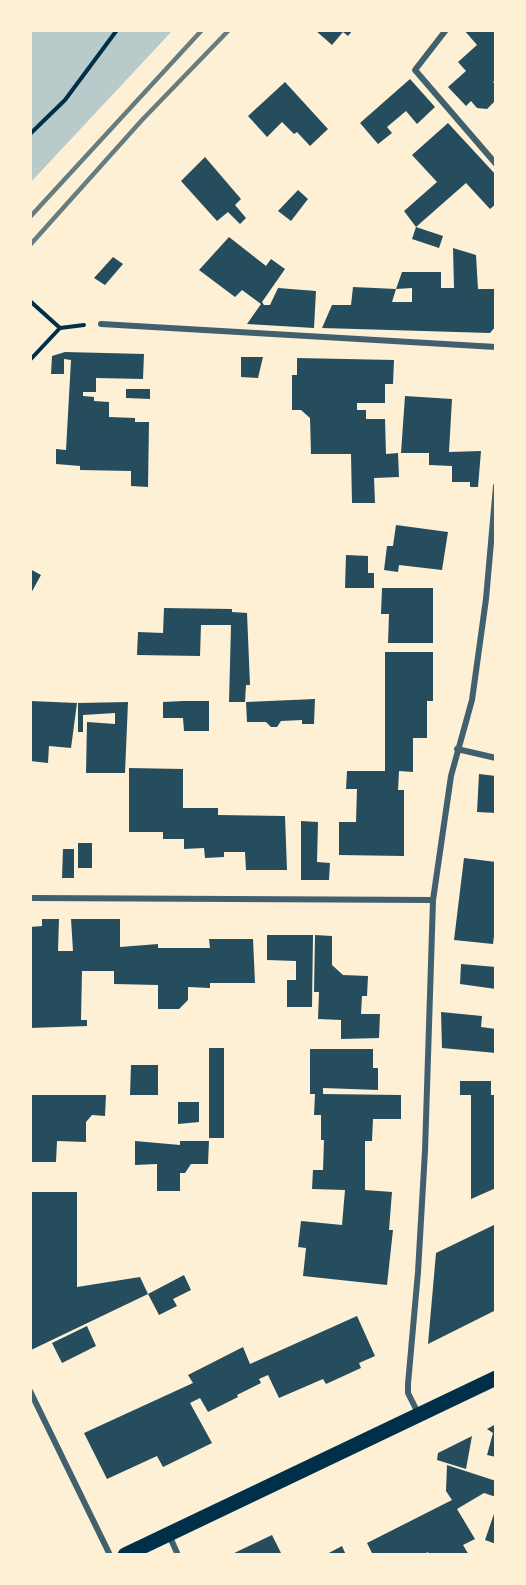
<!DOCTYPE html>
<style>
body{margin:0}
#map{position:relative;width:526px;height:1585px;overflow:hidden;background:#fdf0d5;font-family:Signika,sans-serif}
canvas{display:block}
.frame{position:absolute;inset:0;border:32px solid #fdf0d5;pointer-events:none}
</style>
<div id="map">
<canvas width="526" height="1585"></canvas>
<div class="frame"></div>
</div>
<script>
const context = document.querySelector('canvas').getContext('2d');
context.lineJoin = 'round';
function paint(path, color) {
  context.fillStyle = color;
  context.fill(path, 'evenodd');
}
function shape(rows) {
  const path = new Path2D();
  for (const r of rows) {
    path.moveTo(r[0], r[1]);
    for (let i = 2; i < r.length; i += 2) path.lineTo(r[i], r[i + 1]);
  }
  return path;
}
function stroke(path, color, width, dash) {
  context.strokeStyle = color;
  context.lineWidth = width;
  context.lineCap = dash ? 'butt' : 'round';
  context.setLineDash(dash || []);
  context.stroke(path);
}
paint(shape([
 [30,30,173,30,30,183]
]), '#b9caca');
paint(shape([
 [315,30,353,30,348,36,343,32,332,45],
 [464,30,496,30,496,79,493,82,496,85,496,100,487,109,477,108,471,101,466,106,448,87,466,71,458,62,477,45],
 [410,79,435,107,417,124,406,111,387,127,392,133,378,144,360,123],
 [285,82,328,129,310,146,297,132,294,134,282,122,267,137,248,116],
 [448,123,496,175,496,204,490,209,466,183,416,227,404,211,437,182,412,155],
 [205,157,241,199,235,205,246,218,240,224,228,212,217,221,181,181],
 [298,190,308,199,291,221,278,211],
 [416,227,443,236,439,248,412,239],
 [229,237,266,266,271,259,285,269,262,302,264,305,270,305,278,288,316,291,314,328,247,324,261,304,242,290,235,297,199,270],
 [453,248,476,255,478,289,496,289,496,326,490,333,322,328,332,305,351,305,353,287,396,289,392,302,412,302,412,288,396,289,402,272,441,272,441,288,454,288],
 [113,257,123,264,105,285,94,278],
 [65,352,144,354,143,379,96,378,96,392,83,392,83,396,94,397,94,401,109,402,109,417,135,418,135,422,149,422,148,487,131,486,131,471,80,470,80,466,56,464,56,449,66,450,71,360,64,359,64,374,51,374,52,356],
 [241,357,263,357,258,378,241,377],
 [297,358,394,360,393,384,385,384,385,403,357,403,357,410,366,410,366,419,385,419,386,454,398,453,399,477,374,478,375,503,352,503,351,454,311,454,310,418,301,410,292,410,292,375,297,375],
 [126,389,150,389,150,399,126,398],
 [405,396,452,399,449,452,481,451,478,487,470,487,470,482,452,482,452,466,429,465,429,453,401,453],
 [396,525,448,532,442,570,399,565,398,572,384,570,387,546,393,546],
 [346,555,368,556,368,573,374,573,374,588,345,588],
 [30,569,41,575,30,595],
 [382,588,433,588,433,643,388,643,389,614,381,614],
 [164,608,232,609,232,612,247,613,250,685,246,685,245,702,229,702,231,625,201,625,200,656,137,655,138,632,163,633],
 [385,652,433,652,433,701,427,701,427,738,413,738,413,772,399,771,398,790,404,790,404,856,339,855,339,822,356,822,357,789,346,789,347,771,385,771],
 [315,699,314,724,302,724,302,720,281,721,277,727,271,727,266,722,247,722,246,702],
 [30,701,77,703,71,748,49,746,48,763,30,761],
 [183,701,209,701,209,731,184,731,183,718,163,718,163,702],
 [128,702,125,773,86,773,87,722,115,724,115,713,83,715,83,732,78,732,78,703],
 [129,768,183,769,183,808,218,808,218,815,285,816,287,870,246,870,245,852,224,852,224,857,205,858,204,848,184,849,184,839,163,839,163,832,129,832],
 [479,774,496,776,496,813,477,812],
 [301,821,318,822,317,862,330,863,329,880,301,880],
 [78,843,92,843,92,868,78,868],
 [63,849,74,849,74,878,62,878],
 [464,858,496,862,496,920,493,944,454,940],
 [42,919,59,919,58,951,73,951,71,919,120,919,120,947,158,944,158,948,210,948,209,939,253,939,255,983,210,983,210,988,188,987,188,1000,179,1009,158,1009,158,985,114,984,114,971,82,971,81,1020,87,1020,87,1026,30,1028,30,927,42,926],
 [267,935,313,935,312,1007,287,1007,287,980,296,980,296,961,267,960],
 [315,935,332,936,332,965,343,975,368,976,367,996,362,996,361,1014,380,1014,379,1038,341,1039,341,1020,318,1019,319,992,314,992],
 [461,964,496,967,496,989,460,984],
 [441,1012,482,1016,481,1027,496,1029,496,1053,442,1048],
 [209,1048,224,1048,224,1138,209,1138],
 [310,1049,373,1049,373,1068,378,1068,378,1090,323,1088,323,1094,401,1095,401,1119,373,1119,372,1141,365,1141,365,1190,392,1192,389,1230,393,1230,387,1285,303,1276,306,1248,298,1247,301,1221,342,1225,345,1190,312,1189,313,1170,323,1170,324,1140,321,1140,321,1115,314,1115,315,1094,310,1094],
 [131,1065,158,1065,158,1095,130,1095],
 [460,1081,491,1081,491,1095,496,1095,496,1188,471,1199,471,1095,460,1095],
 [31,1095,106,1095,105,1116,92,1115,86,1122,86,1142,57,1141,56,1162,30,1162],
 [178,1102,199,1102,199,1122,178,1124],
 [135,1141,180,1145,180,1141,209,1141,208,1164,191,1164,185,1173,180,1173,180,1191,157,1191,157,1164,135,1165],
 [30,1192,77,1192,77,1287,140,1277,148,1294,31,1350],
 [496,1224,496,1310,428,1344,436,1253],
 [184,1275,191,1290,173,1299,177,1306,159,1315,148,1294],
 [357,1316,375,1356,359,1363,361,1368,326,1384,323,1379,279,1398,268,1375,259,1379,261,1383,237,1395,238,1397,208,1412,200,1398,190,1403,212,1443,163,1467,157,1456,107,1479,84,1433,193,1383,188,1375,243,1347,250,1364],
 [87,1326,96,1346,62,1363,52,1343],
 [496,1424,496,1457,487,1455,493,1433,487,1429],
 [472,1436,466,1469,437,1460,438,1453],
 [447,1465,496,1481,496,1497,484,1493,457,1509,475,1539,463,1545,469,1555,429,1555,428,1552,422,1555,373,1555,367,1543,452,1500,446,1491],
 [496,1508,496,1544,485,1540],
 [272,1535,282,1555,230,1555],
 [342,1546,346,1555,325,1555]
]), '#264d5e');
stroke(shape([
 [30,134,65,100,117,30],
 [30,301,60,328],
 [60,328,84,325],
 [30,360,60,328]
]), '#003049', 4);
stroke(shape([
 [446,30,415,70,496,164],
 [101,324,496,347],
 [457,749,496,758],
 [30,898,433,900],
 [30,1391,110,1555],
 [419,1415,408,1393,408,1384,418,1272,425,1151,433,900,451,776,472,700,486,599,496,486],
 [169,1535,178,1555]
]), '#3f606c', 6);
stroke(shape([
 [125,1555,496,1378]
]), '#003049', 15);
stroke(shape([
 [30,217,202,30],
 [30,245,142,120,229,30]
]), '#657d81', 4.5);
</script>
